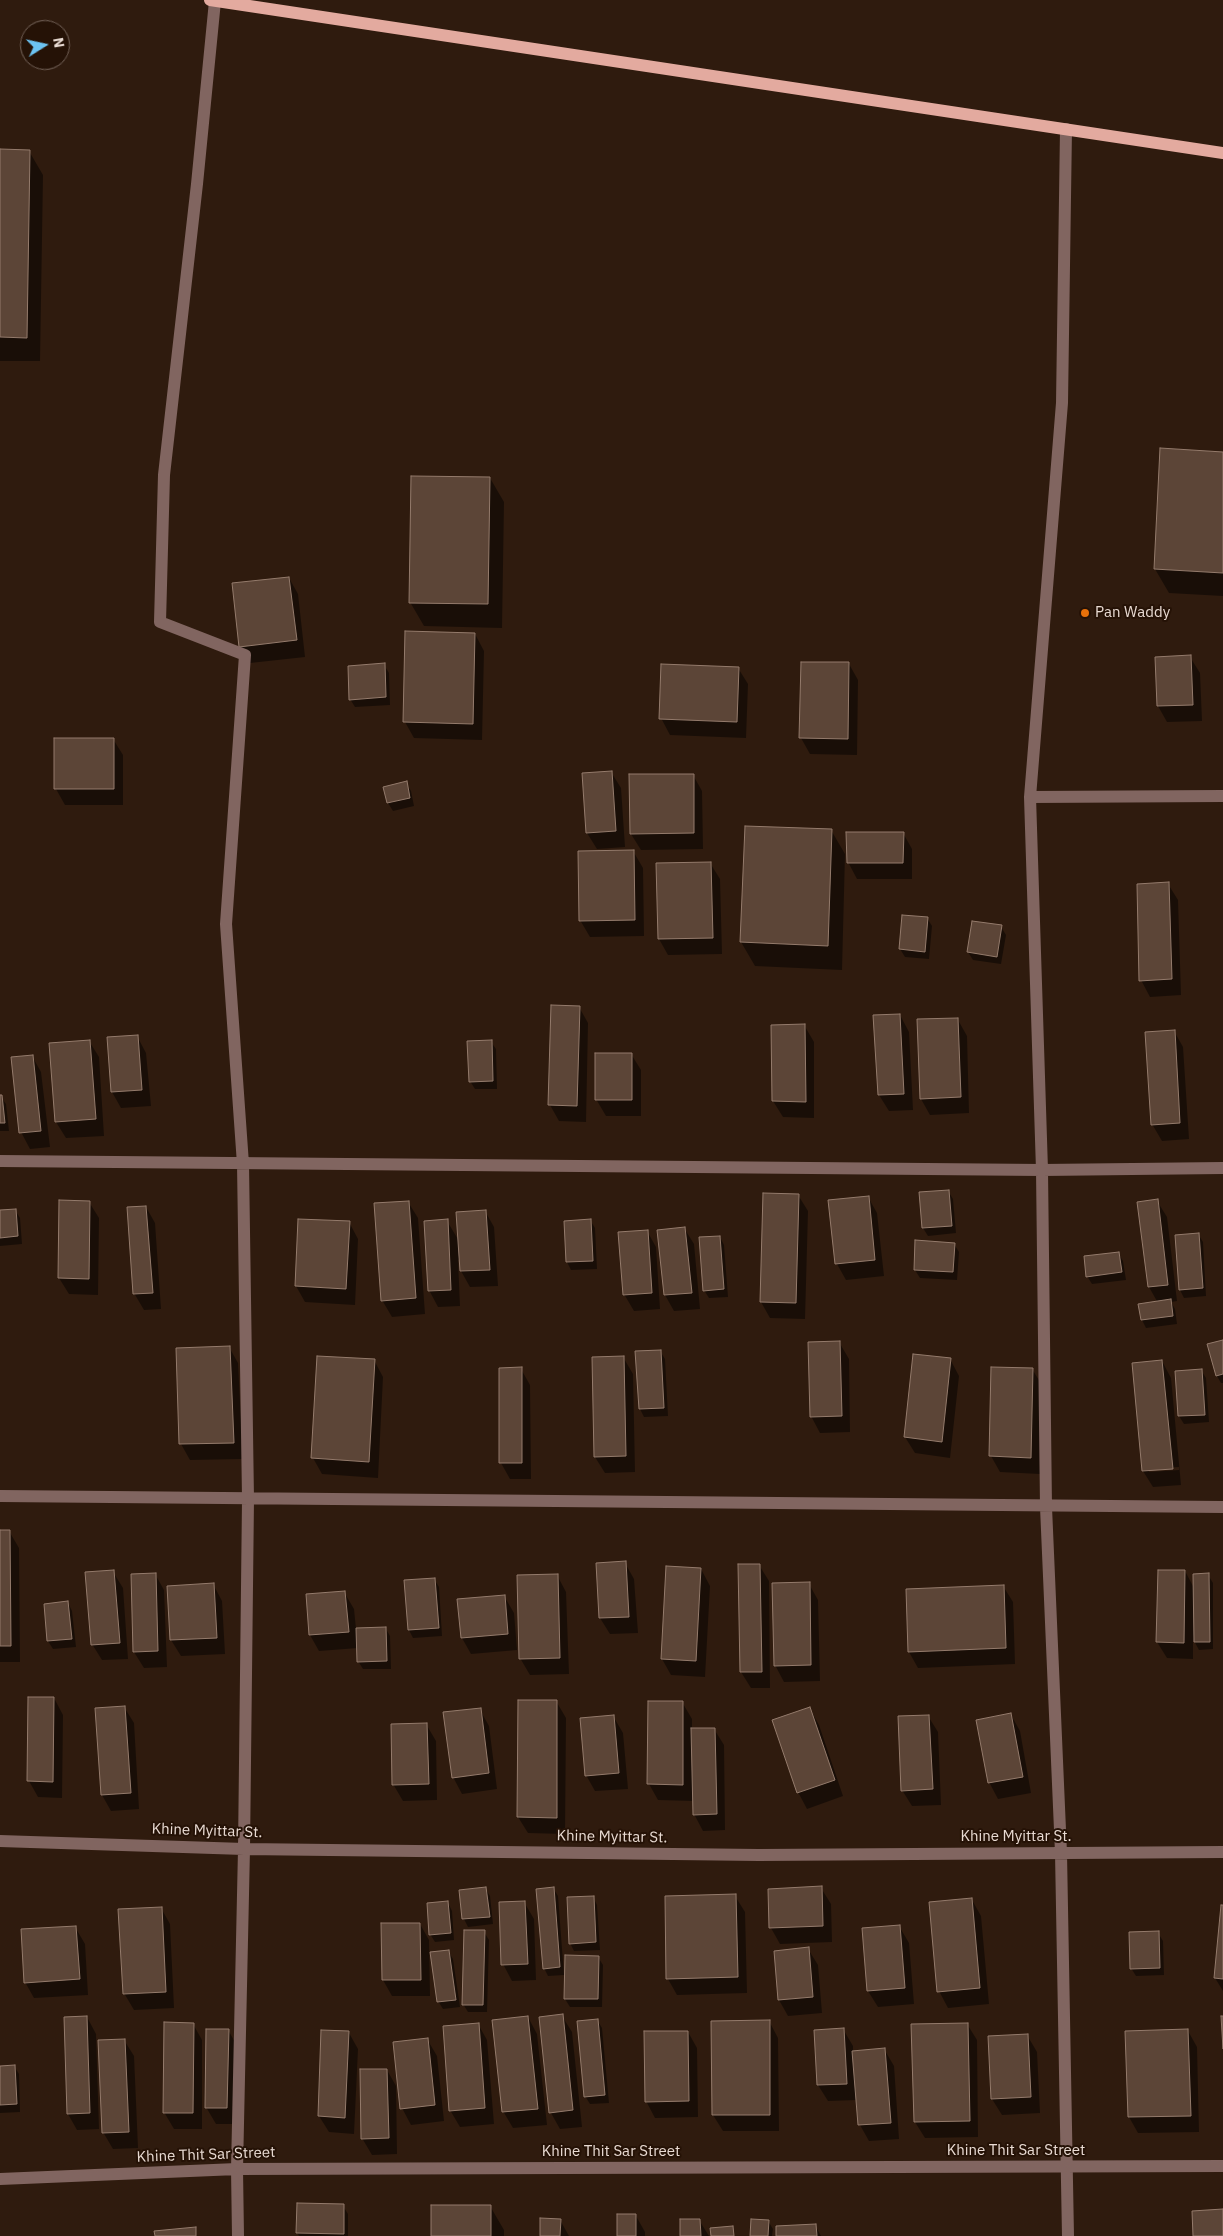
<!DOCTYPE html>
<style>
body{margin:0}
#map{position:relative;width:1223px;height:2236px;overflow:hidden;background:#2f1b0e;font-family:"IBM Plex Sans",sans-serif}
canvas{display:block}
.north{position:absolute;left:20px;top:20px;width:50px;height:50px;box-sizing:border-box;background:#251206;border:1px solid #736258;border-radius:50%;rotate:80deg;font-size:14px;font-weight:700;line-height:20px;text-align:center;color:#e9dbd3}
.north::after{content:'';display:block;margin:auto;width:18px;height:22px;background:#6cc3f2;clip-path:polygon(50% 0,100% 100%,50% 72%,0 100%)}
</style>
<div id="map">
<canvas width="1223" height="2236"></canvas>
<div class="north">N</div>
</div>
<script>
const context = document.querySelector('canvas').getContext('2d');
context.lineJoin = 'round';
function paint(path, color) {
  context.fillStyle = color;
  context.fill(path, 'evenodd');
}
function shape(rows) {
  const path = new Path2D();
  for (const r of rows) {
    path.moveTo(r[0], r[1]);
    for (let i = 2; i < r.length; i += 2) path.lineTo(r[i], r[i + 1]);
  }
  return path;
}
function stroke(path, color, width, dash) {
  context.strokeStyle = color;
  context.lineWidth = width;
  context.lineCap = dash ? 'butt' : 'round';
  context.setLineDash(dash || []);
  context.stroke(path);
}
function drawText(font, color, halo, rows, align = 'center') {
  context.font = font + ' "IBM Plex Sans",sans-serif';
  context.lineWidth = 4;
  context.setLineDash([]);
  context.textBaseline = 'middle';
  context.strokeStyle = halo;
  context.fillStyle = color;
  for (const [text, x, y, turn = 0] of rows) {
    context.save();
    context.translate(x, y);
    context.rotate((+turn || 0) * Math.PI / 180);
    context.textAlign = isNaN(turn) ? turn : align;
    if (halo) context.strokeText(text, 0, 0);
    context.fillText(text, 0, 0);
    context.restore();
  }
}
paint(shape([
 [0,150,29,151,43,175,40,361,0,361],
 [1223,453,1223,596,1169,593,1155,569],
 [490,478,504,502,502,628,424,626,410,602],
 [289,578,298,594,305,657,250,663,240,646],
 [475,634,484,651,482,740,414,738,405,722],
 [1190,657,1200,673,1202,721,1167,722,1158,706],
 [849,664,858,680,857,755,810,754,801,738],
 [384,665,389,673,390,705,355,707,350,699],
 [738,668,748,684,746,738,670,735,661,718],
 [55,739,113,739,123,755,123,805,65,805,56,789],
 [611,772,621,788,625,847,597,849,587,833],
 [693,775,702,791,703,849,641,850,631,834],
 [406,783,411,791,414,806,393,811,388,803,385,788],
 [746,827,831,830,845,854,842,970,755,966,741,942],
 [903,833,912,849,912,879,857,879,848,862],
 [633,851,643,868,644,936,590,937,580,920],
 [710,863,720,879,722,954,668,955,659,939],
 [1168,884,1178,900,1181,995,1150,997,1141,980],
 [927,918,932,926,929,959,905,957,900,949],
 [1001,927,1006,935,1001,964,973,960,968,952],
 [552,1006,579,1007,588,1023,586,1122,559,1121,550,1105],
 [900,1015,909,1032,913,1110,889,1111,879,1095],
 [958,1020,967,1036,969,1113,930,1115,921,1099],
 [804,1025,814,1042,814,1118,783,1117,773,1101,773,1026],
 [1174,1031,1183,1047,1189,1139,1162,1141,1152,1124],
 [137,1036,146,1053,151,1106,121,1108,112,1092],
 [89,1041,99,1057,104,1136,66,1138,56,1122],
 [491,1042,496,1049,497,1089,475,1089,470,1081],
 [631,1054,641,1070,641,1116,606,1116,596,1099],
 [32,1056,41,1072,50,1147,30,1149,21,1132],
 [0,1096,6,1104,9,1131,0,1131],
 [948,1191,953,1199,956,1233,928,1236,923,1228,920,1193],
 [764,1194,798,1195,808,1211,805,1319,770,1318,761,1302],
 [868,1197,877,1213,884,1276,846,1280,837,1264],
 [1157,1201,1167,1217,1177,1301,1171,1302,1175,1309,1177,1324,1146,1328,1142,1320,1140,1305,1158,1303,1149,1287,1139,1203],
 [89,1202,99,1218,98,1295,69,1294,59,1278],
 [408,1202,418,1218,425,1314,392,1317,382,1300],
 [146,1207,155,1223,161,1309,144,1310,134,1293],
 [15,1210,20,1218,22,1244,0,1246,0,1211],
 [485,1211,494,1227,498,1286,470,1287,461,1271,460,1259,458,1260,460,1306,438,1307,429,1290,447,1221,459,1241],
 [590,1220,595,1228,597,1269,571,1270,567,1262],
 [349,1222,358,1239,355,1305,305,1302,296,1286],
 [684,1228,694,1244,700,1309,674,1311,665,1295],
 [647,1231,656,1247,660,1309,634,1311,624,1294],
 [1198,1234,1203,1242,1206,1296,1184,1298,1180,1290],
 [720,1237,724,1245,728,1297,709,1298,704,1290],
 [954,1244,959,1252,957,1280,920,1278,915,1270],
 [1118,1253,1123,1261,1126,1280,1092,1284,1087,1276],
 [1223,1341,1223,1383,1221,1383,1217,1376],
 [839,1342,849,1359,850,1432,820,1433,811,1416],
 [229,1347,238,1363,243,1459,190,1460,181,1444,177,1349],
 [660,1351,665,1359,668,1416,644,1417,640,1409,637,1352],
 [318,1357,374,1360,383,1377,378,1478,322,1474,313,1458],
 [623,1357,633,1374,635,1472,605,1473,595,1457],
 [950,1359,959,1376,950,1458,915,1453,905,1437],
 [1162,1361,1171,1378,1181,1485,1153,1487,1143,1471],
 [1179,1467,1179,1470,1149,1472,1149,1469],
 [521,1369,530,1385,531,1479,510,1479,501,1463],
 [1032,1369,1042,1385,1040,1474,1000,1472,991,1456],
 [1201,1370,1206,1378,1209,1422,1184,1424,1179,1416],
 [9,1531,19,1548,20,1662,0,1662,0,1532],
 [625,1563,634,1579,638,1633,610,1634,600,1618,597,1564],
 [739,1565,759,1565,769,1581,770,1688,751,1688,741,1672],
 [701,1569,710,1586,705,1677,671,1675,662,1659],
 [1159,1571,1185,1571,1194,1588,1208,1575,1213,1583,1213,1649,1199,1650,1193,1639,1193,1659,1167,1658,1157,1642],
 [113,1572,123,1588,128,1659,102,1660,92,1644],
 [155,1574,164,1590,167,1667,144,1668,134,1652],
 [557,1575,566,1592,569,1674,530,1675,520,1658],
 [434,1579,439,1587,442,1636,413,1638,409,1630,405,1581],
 [213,1584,222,1601,225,1654,181,1656,171,1640],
 [809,1584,818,1600,820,1681,784,1682,775,1665],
 [1003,1586,1013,1602,1015,1664,918,1668,909,1652],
 [344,1592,354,1609,356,1629,386,1629,390,1636,391,1669,363,1669,358,1661,358,1648,319,1651,310,1635,307,1595],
 [504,1596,514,1613,517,1650,471,1654,462,1638,458,1600],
 [68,1603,72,1611,76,1647,53,1649,48,1641],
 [54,1698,63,1715,62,1798,38,1797,29,1781],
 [556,1701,566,1718,565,1834,528,1833,518,1817],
 [682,1702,692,1719,692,1729,714,1729,724,1745,725,1830,703,1831,694,1814,694,1801,658,1800,649,1784],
 [124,1707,134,1723,139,1809,111,1811,102,1795],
 [810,1709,819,1725,843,1796,807,1809,798,1792],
 [480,1710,489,1726,497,1789,462,1794,453,1777],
 [1011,1715,1020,1731,1031,1793,998,1799,989,1782],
 [613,1716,623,1733,628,1789,595,1791,586,1775],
 [928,1716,938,1732,941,1805,912,1806,902,1790],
 [426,1724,436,1741,437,1800,403,1801,393,1784],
 [485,1888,490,1896,493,1924,468,1927,464,1919,460,1891],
 [553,1888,558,1896,564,1975,548,1976,544,1968],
 [821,1888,831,1904,832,1942,780,1944,771,1928],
 [735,1896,745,1912,747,1993,677,1995,668,1979],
 [593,1897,597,1905,600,1950,574,1951,570,1943],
 [972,1900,981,1916,989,2004,948,2008,939,1991],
 [524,1902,534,1919,536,1980,512,1981,503,1964],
 [448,1903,452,1911,454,1940,435,1942,430,1934],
 [1223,1906,1223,1991,1215,1978],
 [161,1908,170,1924,174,2008,134,2010,124,1993],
 [420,1924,429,1940,430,1996,392,1996,383,1980],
 [899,1926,909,1943,914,2004,878,2007,868,1991],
 [75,1927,85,1944,88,1995,34,1998,25,1982],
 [484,1932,489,1940,487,2012,468,2012,463,2004],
 [1158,1933,1163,1941,1164,1975,1136,1976,1131,1968],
 [808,1949,818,1965,822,2013,788,2016,779,2000],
 [448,1951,453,1959,460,2007,443,2009,438,2001],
 [598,1957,603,1965,602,2007,570,2007,565,1999],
 [562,2016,572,2032,582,2127,560,2129,551,2113,540,2018],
 [87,2017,96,2034,99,2129,77,2130,68,2114],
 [528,2017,537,2034,547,2125,513,2128,503,2111],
 [597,2020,602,2028,609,2103,590,2104,585,2096],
 [769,2021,778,2038,779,2131,723,2131,713,2115],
 [193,2024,202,2040,202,2129,174,2129,164,2112],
 [478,2024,487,2040,494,2124,460,2127,450,2110],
 [967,2024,977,2040,978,2137,925,2138,915,2122],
 [843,2029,853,2046,853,2052,884,2049,894,2066,899,2139,869,2141,860,2125,857,2100,828,2101,818,2085,815,2031],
 [228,2030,238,2047,236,2124,216,2124,206,2107],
 [1188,2031,1197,2047,1199,2132,1138,2133,1129,2117],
 [688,2032,697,2048,698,2117,655,2118,646,2101],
 [349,2033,358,2049,354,2134,329,2132,319,2116],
 [1027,2035,1037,2052,1040,2113,1002,2115,992,2099],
 [427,2039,437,2056,444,2121,411,2125,402,2108],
 [124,2040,134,2056,138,2148,113,2149,103,2132],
 [14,2066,19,2074,20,2112,0,2113,0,2067],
 [387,2070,396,2086,397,2154,372,2155,362,2138],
 [343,2206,348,2214,348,2236,299,2236,297,2232],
 [490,2206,504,2230,504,2236,432,2236],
 [636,2216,645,2232,645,2236,618,2236],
 [560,2220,569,2236,541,2236],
 [699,2220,709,2236,681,2236],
 [768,2221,773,2229,772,2236,751,2236],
 [815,2225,821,2236,778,2236]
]), '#0007');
const building = shape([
 [0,149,30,150,27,338,0,337,0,149],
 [1160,448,1223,452,1223,573,1154,569,1160,448],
 [411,476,490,477,488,604,409,603,411,476],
 [289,577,297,640,239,647,232,583,289,577],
 [405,631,475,633,473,724,403,722,405,631],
 [1191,655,1193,705,1157,706,1155,657,1191,655],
 [801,662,849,662,848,739,799,738,801,662],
 [385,663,386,697,349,700,348,666,385,663],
 [661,664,739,667,737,722,659,719,661,664],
 [54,738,114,738,114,789,54,789,54,738],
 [612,771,616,831,586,833,582,773,612,771],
 [629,774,694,774,694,833,630,834,629,774],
 [407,781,410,798,387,803,383,787,407,781],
 [745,826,832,829,828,946,740,942,745,826],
 [846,832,904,832,903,863,847,863,846,832],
 [634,850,635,920,579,921,578,851,634,850],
 [711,862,713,938,658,939,656,863,711,862],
 [1169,882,1172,979,1139,981,1137,884,1169,882],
 [902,915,928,917,925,952,899,949,902,915],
 [972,921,1002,925,997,957,967,952,972,921],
 [551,1005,580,1006,577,1106,548,1105,551,1005],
 [900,1014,904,1094,878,1095,873,1015,900,1014],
 [958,1018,961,1097,920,1099,917,1019,958,1018],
 [805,1024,806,1102,772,1101,771,1025,805,1024],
 [1175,1030,1180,1123,1151,1125,1145,1032,1175,1030],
 [138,1035,142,1090,111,1092,107,1037,138,1035],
 [90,1040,96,1119,55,1122,49,1043,90,1040],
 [492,1040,493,1081,469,1082,467,1041,492,1040],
 [595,1053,632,1053,632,1100,595,1100,595,1053],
 [33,1055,41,1131,19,1133,11,1057,33,1055],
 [0,1095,2,1095,5,1123,0,1123,0,1095],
 [949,1190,952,1226,922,1228,919,1192,949,1190],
 [763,1193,799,1194,796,1303,760,1302,763,1193],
 [869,1196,875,1260,835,1264,828,1200,869,1196],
 [1158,1199,1168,1285,1148,1287,1137,1202,1158,1199],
 [59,1200,90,1201,89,1279,58,1278,59,1200],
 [409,1201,416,1298,381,1301,374,1203,409,1201],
 [146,1206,153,1293,133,1294,127,1207,146,1206],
 [16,1209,18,1236,0,1238,0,1210,16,1209],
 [486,1210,490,1270,460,1271,456,1212,486,1210],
 [298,1219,350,1221,346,1289,295,1286,298,1219],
 [448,1219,451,1290,428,1291,424,1221,448,1219],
 [591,1219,593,1261,566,1262,564,1221,591,1219],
 [685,1227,692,1293,664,1295,657,1230,685,1227],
 [648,1230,652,1293,623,1295,618,1232,648,1230],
 [1199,1233,1203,1288,1179,1290,1175,1235,1199,1233],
 [720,1236,724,1289,703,1291,699,1237,720,1236],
 [915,1240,955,1243,953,1272,914,1270,915,1240],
 [1119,1252,1122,1272,1086,1277,1084,1256,1119,1252],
 [1171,1299,1173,1316,1141,1320,1138,1304,1171,1299],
 [1223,1340,1223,1374,1216,1376,1207,1344,1223,1340],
 [840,1341,842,1416,810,1417,808,1342,840,1341],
 [230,1346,234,1443,179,1444,176,1348,230,1346],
 [661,1350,664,1408,639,1409,635,1351,661,1350],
 [913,1354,951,1358,942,1442,904,1437,913,1354],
 [317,1356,375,1359,369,1462,311,1458,317,1356],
 [624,1356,626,1456,594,1457,592,1357,624,1356],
 [1162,1360,1173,1469,1142,1471,1132,1363,1162,1360],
 [522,1367,522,1463,499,1463,499,1368,522,1367],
 [991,1367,1033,1368,1031,1458,989,1456,991,1367],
 [1202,1369,1205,1415,1178,1416,1175,1371,1202,1369],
 [0,1530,10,1530,11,1646,0,1646,0,1530],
 [626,1561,629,1617,599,1618,596,1563,626,1561],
 [738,1564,760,1564,762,1672,740,1672,738,1564],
 [666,1566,701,1568,696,1661,661,1659,666,1566],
 [114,1570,120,1643,91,1645,85,1572,114,1570],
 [1158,1570,1185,1570,1184,1643,1156,1642,1158,1570],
 [156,1573,158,1651,133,1652,131,1574,156,1573],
 [1209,1573,1210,1642,1194,1642,1193,1574,1209,1573],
 [558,1574,560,1658,519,1659,517,1575,558,1574],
 [435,1578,439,1628,408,1630,404,1580,435,1578],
 [810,1582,811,1665,774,1666,772,1583,810,1582],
 [214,1583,217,1638,170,1640,167,1586,214,1583],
 [1004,1585,1006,1648,908,1652,906,1589,1004,1585],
 [345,1591,349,1632,309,1635,306,1594,345,1591],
 [505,1595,508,1634,461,1638,457,1599,505,1595],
 [68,1601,72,1639,47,1641,44,1604,68,1601],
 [386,1627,387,1661,357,1662,356,1628,386,1627],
 [28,1697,54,1697,53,1782,27,1781,28,1697],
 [518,1700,557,1700,557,1818,517,1817,518,1700],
 [648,1701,683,1701,683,1785,647,1784,648,1701],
 [125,1706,131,1793,101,1795,95,1708,125,1706],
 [810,1707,835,1780,797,1793,772,1720,810,1707],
 [481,1708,489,1773,452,1778,443,1712,481,1708],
 [1011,1713,1023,1777,988,1783,976,1720,1011,1713],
 [614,1715,619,1773,585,1776,580,1718,614,1715],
 [929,1715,933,1789,901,1791,898,1716,929,1715],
 [427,1723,429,1784,392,1785,391,1724,427,1723],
 [691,1728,715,1728,717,1814,693,1815,691,1728],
 [822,1886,823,1926,769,1928,768,1889,822,1886],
 [486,1887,490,1917,462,1919,459,1890,486,1887],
 [554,1887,560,1967,543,1969,536,1889,554,1887],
 [736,1894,738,1977,666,1979,665,1896,736,1894],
 [594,1896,596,1942,569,1944,567,1897,594,1896],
 [972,1898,980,1988,937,1992,929,1902,972,1898],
 [448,1901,451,1933,429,1935,427,1903,448,1901],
 [525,1901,528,1964,501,1965,499,1902,525,1901],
 [1221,1905,1223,1905,1223,1979,1214,1978,1221,1905],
 [162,1907,166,1992,123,1994,118,1909,162,1907],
 [381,1923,420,1923,421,1980,382,1980,381,1923],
 [900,1925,905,1988,867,1991,862,1928,900,1925],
 [76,1926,80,1979,24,1983,21,1929,76,1926],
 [464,1930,485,1930,483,2005,462,2005,464,1930],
 [1159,1931,1160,1968,1130,1969,1129,1932,1159,1931],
 [809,1947,813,1997,778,2000,774,1951,809,1947],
 [449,1950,456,2000,437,2002,430,1952,449,1950],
 [565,1955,599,1956,598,1999,564,1999,565,1955],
 [563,2014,573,2110,549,2113,539,2017,563,2014],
 [87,2016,90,2113,67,2114,64,2017,87,2016],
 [528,2016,538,2109,502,2112,492,2020,528,2016],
 [1221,2016,1223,2016,1223,2049,1221,2016],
 [598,2019,605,2095,584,2097,577,2021,598,2019],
 [770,2020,770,2115,712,2115,711,2021,770,2020],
 [164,2022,194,2023,193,2113,163,2113,164,2022],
 [479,2023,485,2108,449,2111,443,2026,479,2023],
 [968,2023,970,2121,914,2122,911,2024,968,2023],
 [844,2028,847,2084,817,2085,814,2030,844,2028],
 [206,2029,229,2029,227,2108,205,2108,206,2029],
 [1188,2029,1191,2116,1128,2117,1125,2031,1188,2029],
 [321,2030,349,2031,345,2118,318,2116,321,2030],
 [644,2031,688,2031,689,2101,645,2102,644,2031],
 [1028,2034,1031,2097,991,2099,988,2036,1028,2034],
 [428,2038,435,2105,400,2109,393,2042,428,2038],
 [125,2039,129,2132,102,2133,98,2040,125,2039],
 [885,2048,891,2123,858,2125,852,2051,885,2048],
 [15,2065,17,2104,0,2105,0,2066,15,2065],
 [360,2069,387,2069,389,2138,361,2139,360,2069],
 [297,2203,344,2204,344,2234,296,2233,297,2203],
 [431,2205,491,2205,491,2236,431,2236,431,2205],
 [1223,2209,1223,2236,1193,2236,1192,2211,1223,2209],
 [617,2214,636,2214,636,2236,617,2236,617,2214],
 [540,2218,561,2219,560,2236,540,2236,540,2218],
 [680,2219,700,2219,701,2236,680,2236,680,2219],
 [751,2219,769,2220,768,2236,750,2236,751,2219],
 [816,2224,817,2236,776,2236,776,2226,816,2224],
 [733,2226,734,2236,711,2236,710,2228,733,2226],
 [196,2227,196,2236,155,2236,154,2231,196,2227]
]);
paint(building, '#5c4537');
stroke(building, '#947b6c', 1);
stroke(shape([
 [215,1,197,184,164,475,160,622,245,655,226,924,243,1164,248,1499,244,1849,237,2169,238,2236],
 [1066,129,1062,403,1030,797,1042,1170,1046,1507,1061,1853,1068,2236],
 [1030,797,1223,796],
 [0,1161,1042,1170,1223,1168],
 [0,1496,1223,1507],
 [0,1841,244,1849,759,1855,1223,1852],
 [0,2179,237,2169,1223,2166]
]), '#816560', 12);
stroke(shape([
 [210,0,1223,153]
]), '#e3aa9f', 12);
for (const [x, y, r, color] of [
 [1085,613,5,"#e8710a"]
]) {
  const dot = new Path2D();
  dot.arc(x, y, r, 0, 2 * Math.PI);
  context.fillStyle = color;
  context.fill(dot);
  stroke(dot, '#251206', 2);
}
drawText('15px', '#e9dbd3', '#251206', [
 ["Pan Waddy",1095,613]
], 'left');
drawText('15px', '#e9dbd3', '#251206', [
 ["Khine Myittar St.",207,1831,2],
 ["Khine Myittar St.",612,1837,1],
 ["Khine Myittar St.",1016,1837],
 ["Khine Thit Sar Street",1016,2151],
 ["Khine Thit Sar Street",611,2152],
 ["Khine Thit Sar Street",206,2155,-2]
]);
</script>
